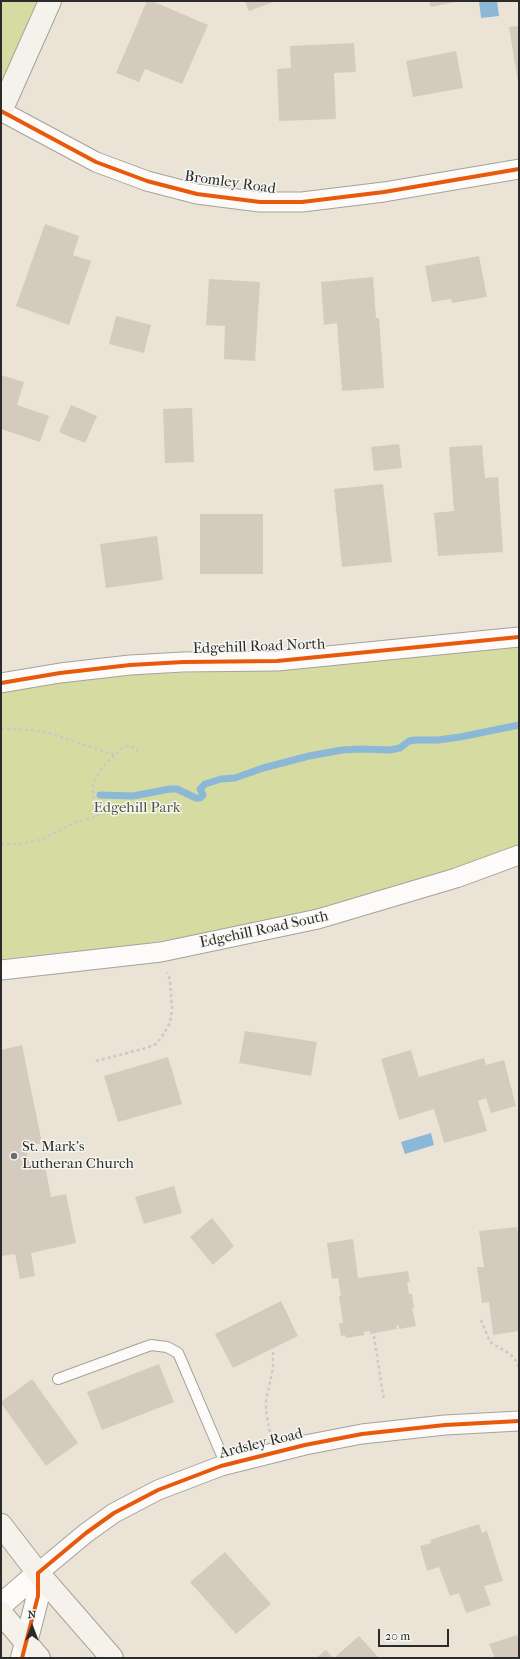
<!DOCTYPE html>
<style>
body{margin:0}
#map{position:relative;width:520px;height:1659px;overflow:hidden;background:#ebe3d6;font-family:"IM FELL French Canon",serif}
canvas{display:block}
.frame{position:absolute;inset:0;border:2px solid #2b2b2b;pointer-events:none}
.north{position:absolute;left:12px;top:1607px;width:40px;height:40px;-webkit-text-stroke:3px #f6f6f2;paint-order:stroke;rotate:0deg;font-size:11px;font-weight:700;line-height:16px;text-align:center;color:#2b2b2b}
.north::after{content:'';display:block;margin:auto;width:14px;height:18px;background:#2b2b2b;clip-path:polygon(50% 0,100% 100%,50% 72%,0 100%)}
.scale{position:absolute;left:378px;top:1629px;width:71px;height:18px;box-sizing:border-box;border:2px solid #2b2b2b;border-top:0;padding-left:5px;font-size:12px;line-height:14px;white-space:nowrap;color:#2b2b2b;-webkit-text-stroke:3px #f6f6f2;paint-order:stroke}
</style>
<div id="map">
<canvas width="520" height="1659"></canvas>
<div class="frame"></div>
<div class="north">N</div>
<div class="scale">20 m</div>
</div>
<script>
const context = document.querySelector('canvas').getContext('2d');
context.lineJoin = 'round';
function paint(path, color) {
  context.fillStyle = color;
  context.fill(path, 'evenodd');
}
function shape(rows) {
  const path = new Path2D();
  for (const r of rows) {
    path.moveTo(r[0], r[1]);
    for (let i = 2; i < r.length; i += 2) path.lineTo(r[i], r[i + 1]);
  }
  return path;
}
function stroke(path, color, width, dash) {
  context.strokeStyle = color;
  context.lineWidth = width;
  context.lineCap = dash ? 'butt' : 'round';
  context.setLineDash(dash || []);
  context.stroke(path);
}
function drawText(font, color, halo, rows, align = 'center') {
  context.font = font + ' "IM FELL French Canon",serif';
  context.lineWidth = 3;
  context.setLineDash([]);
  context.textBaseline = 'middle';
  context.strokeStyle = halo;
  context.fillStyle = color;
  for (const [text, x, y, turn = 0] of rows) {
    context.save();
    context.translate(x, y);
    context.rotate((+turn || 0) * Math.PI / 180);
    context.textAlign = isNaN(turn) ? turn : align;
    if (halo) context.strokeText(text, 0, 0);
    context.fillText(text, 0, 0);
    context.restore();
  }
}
paint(shape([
 [1,1,37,1,12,59,6,72,1,79],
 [519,646,519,845,428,878,311,913,205,934,135,945,1,959,1,693,69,681,124,675,295,669]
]), '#d5dba1');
paint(shape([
 [479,1,497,1,499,16,481,18],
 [431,1133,434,1145,405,1154,401,1142]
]), '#8cb8d7');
stroke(shape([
 [100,795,133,796,170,789,177,789,196,798,200,798,203,795,200,789,205,784,221,779,235,778,263,768,309,756,342,750,362,749,390,750,400,748,409,741,415,740,438,740,460,737,519,725]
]), '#8cb8d7', 7);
paint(shape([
 [147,1,152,1,208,25,182,84,145,69,139,82,116,73],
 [245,1,276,1,249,11],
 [429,1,456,1,456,2,431,7],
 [519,26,519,82,518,82,509,27],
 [354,43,356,72,334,73,336,119,279,121,277,69,291,68,290,46],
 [456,51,463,88,413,97,406,61],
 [45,224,79,236,73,255,91,261,69,325,16,306],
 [479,256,487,297,452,303,451,299,432,302,425,266],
 [373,277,376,318,379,318,384,388,342,391,337,323,324,325,321,282],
 [209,279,260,282,255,361,224,359,225,326,206,325],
 [116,316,151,325,144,353,109,344],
 [1,375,24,382,17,405,49,416,40,442,1,429],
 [71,405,97,416,85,443,59,432],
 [192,408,194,462,165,463,163,409],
 [399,444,402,468,374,471,371,447],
 [482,445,485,478,498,477,503,552,438,556,434,513,454,511,449,447],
 [383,484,392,562,342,567,334,489],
 [200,514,263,514,263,574,200,574],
 [157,536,163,580,106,588,100,544],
 [245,1031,317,1042,311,1076,239,1063],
 [22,1045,42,1143,26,1147,30,1167,45,1165,51,1197,66,1194,76,1243,31,1253,35,1276,20,1279,15,1254,1,1256,1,1050],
 [411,1050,419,1077,484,1058,486,1065,504,1060,516,1106,491,1113,486,1098,478,1101,487,1131,444,1143,434,1109,399,1120,381,1059],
 [168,1057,182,1104,118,1122,104,1076],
 [174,1186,182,1213,144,1224,135,1197],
 [212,1218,234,1246,213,1265,190,1237],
 [517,1227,519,1243,519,1331,493,1335,489,1302,482,1303,477,1267,484,1267,479,1231],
 [353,1239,358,1278,408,1271,410,1282,407,1282,409,1294,412,1294,414,1308,412,1308,416,1326,399,1329,399,1325,396,1326,397,1329,370,1334,370,1331,364,1332,364,1335,346,1338,345,1335,341,1336,339,1323,343,1323,339,1296,341,1296,338,1278,332,1279,327,1243],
 [281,1301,298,1336,233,1368,215,1334],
 [159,1364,174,1402,102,1430,87,1392],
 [32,1379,78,1443,46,1466,1,1403,1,1402],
 [479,1524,482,1533,487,1531,503,1581,484,1586,491,1605,466,1613,459,1593,450,1596,439,1567,427,1571,420,1546,431,1543,430,1540],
 [225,1552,271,1604,236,1634,190,1582],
 [517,1635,519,1640,519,1658,495,1658,489,1644],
 [359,1636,379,1658,334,1658],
 [326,1650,333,1658,316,1658]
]), '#d4cbbe');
const service = shape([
 [58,1379,151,1345,167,1347,178,1353,182,1362,226,1465]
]);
const minor = shape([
 [1,111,96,162,147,181,197,194,260,202,302,202,384,192,519,169],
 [1,683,60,673,130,665,183,662,277,661,519,637],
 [1,970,161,952,318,919,456,878,519,855],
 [38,1573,86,1533,114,1513,158,1490,221,1466,305,1445,362,1434,445,1425,519,1421]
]);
const tertiary = shape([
 [1,1605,38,1573],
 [22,1658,38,1596,38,1573]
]);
const secondary = shape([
 [1,111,50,1],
 [1,1525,38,1573,112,1658],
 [1,1613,39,1658]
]);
stroke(service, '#a6a19a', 12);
stroke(minor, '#a6a19a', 21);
stroke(tertiary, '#a6a19a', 24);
stroke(secondary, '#a6a19a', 24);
stroke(shape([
 [1,729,34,730,52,734,115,755],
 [1,844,18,844,40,840,76,822,98,816,92,789,95,779,103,767,122,748,130,745,137,750,139,754],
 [96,1061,146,1048,156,1044,161,1038,170,1023,172,1009,170,980,167,972],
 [481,1320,490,1342,510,1354,515,1359,519,1368],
 [374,1336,384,1401],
 [270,1432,266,1411,266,1401,273,1368,273,1350]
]), '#cac9c6', 2.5, [3, 3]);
stroke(service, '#fcfbf9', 10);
stroke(minor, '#fcfbf9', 19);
stroke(tertiary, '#fcfbf9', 22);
stroke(secondary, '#f5f1eb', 22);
stroke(shape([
 [1,111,96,162,147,181,197,194,260,202,302,202,384,192,519,169],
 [1,683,60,673,130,665,183,662,277,661,519,637],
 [22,1658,38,1596,38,1573,86,1533,114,1513,158,1490,221,1466,305,1445,362,1434,445,1425,519,1421]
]), '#e8590c', 4);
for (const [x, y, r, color] of [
 [14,1156,4,"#6e6b67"]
]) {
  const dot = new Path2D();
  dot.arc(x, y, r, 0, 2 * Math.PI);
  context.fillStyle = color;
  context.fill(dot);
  stroke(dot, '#f6f6f2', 1.5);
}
drawText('15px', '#2b2b2b', '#f6f6f2', [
 ["Bromley Road",230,183,8],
 ["Edgehill Road North",259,647,-2],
 ["Edgehill Road South",264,930,-12],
 ["Ardsley Road",261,1444,-14]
]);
drawText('15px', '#51553e', '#f6f6f2', [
 ["Edgehill Park",137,808]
]);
drawText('15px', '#2b2b2b', '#f6f6f2', [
 ["St. Mark's",22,1147],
 ["Lutheran Church",22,1164]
], 'left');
</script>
